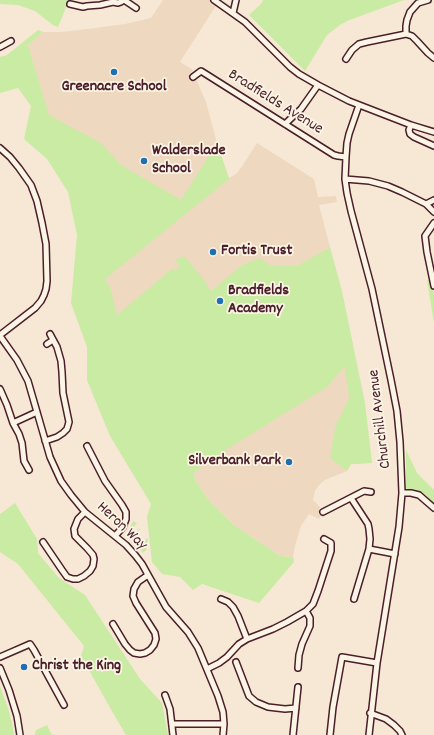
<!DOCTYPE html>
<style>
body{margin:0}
canvas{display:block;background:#f6e8d4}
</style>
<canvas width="434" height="735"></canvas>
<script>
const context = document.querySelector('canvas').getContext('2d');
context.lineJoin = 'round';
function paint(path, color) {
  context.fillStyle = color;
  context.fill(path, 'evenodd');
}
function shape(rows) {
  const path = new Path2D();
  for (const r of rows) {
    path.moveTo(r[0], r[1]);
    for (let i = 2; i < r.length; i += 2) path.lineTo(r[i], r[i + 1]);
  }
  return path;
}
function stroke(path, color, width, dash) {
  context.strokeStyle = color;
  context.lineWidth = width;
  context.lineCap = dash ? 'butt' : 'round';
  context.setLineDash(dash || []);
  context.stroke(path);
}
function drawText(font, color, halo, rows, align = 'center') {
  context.font = font + ' Dekko,sans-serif';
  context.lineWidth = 3.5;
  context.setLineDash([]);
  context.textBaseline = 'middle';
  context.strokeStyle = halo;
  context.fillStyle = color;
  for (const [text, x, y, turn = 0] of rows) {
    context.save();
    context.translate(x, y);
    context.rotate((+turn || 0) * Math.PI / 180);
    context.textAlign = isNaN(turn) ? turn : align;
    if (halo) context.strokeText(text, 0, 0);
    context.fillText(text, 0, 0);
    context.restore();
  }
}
paint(shape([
 [163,0,210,0,217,4,180,62,193,70,190,75,196,79,206,102,217,143,229,178,236,174,243,165,257,143,314,179,318,197,336,196,337,202,319,205,330,247,316,257,372,463,351,464,347,471,325,480,319,485,315,491,313,500,320,507,318,514,321,514,319,519,309,514,301,526,295,546,293,557,280,556,234,525,210,502,195,480,194,473,206,462,116,348,110,287,105,279,48,114,28,45,43,32,61,32,88,29,125,24,151,18]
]), '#efd8c0');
paint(shape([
 [0,0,69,0,58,27,53,25,35,11,18,5,0,4],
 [263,0,404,0,347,21,340,25,327,35,305,71,249,15,261,4],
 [38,30,43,32,28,45,49,115,101,143,121,165,181,200,217,143,229,179,105,279,110,287,117,315,173,268,175,271,180,267,175,260,184,256,206,282,206,284,211,291,242,265,260,258,271,266,297,266,315,256,330,247,342,291,365,403,372,463,351,464,347,471,330,458,335,427,349,398,345,366,327,387,208,461,194,473,195,480,210,502,234,525,280,556,293,557,294,562,259,603,202,584,193,590,180,577,162,574,152,562,147,517,151,504,110,436,87,380,87,347,71,303,77,235,68,192,47,159,24,139,31,106,18,88,0,93,0,57,7,55],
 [427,280,431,280,434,294,434,323],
 [406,450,417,473,434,490,434,503,425,494,414,489,408,489,406,488],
 [15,503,37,539,38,553,59,578,85,595,140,679,162,703,168,735,126,735,113,713,81,656,84,646,18,564,0,552,0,514],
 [133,521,137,523,132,529,136,533,140,528,140,529,135,536,142,542,148,538,147,546,146,550,143,553,127,534],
 [0,686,8,708,12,723,14,735,0,735],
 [47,725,52,735,54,734,54,735,35,735,36,730]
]), '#caeba3');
const minor = shape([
 [124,0,136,8],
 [214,0,245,22,290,67,299,74,318,85,349,101,411,125,434,132],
 [70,4,83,7,87,6,100,5,113,2,118,3,121,2,123,0],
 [233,13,236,0],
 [406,34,406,26,407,20,410,12,418,3,428,0],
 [0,47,11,41],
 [346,59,352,50,359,44,367,42,406,34,412,36,417,41,428,53,434,58],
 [193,77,201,71,334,155,338,156,346,157],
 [359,105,349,134,347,143,346,157,345,179,347,193,351,211,372,289,391,380,397,411,400,442,402,493,399,527,377,663,369,735],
 [285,124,301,109,318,85],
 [411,125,409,130,410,134,414,137,434,146],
 [0,148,10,157,19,168,31,185,37,201,42,223,46,244,47,281,46,289,44,295,41,301,35,308,0,335],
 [345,179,369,181,388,186,402,192,426,204,434,212],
 [426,204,434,200],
 [434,223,425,236,427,252,434,286],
 [0,336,17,360,28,381,50,457,61,481,71,495,85,512,126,545,135,555,142,564,166,607,188,632,198,648,218,696,223,712,224,724,223,735],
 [47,344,53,340],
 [0,389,7,405,13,423,19,434,22,443,24,461,29,470],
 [13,423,37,412],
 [45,441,57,437,63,433,67,429,69,422,63,393,62,372,61,361,57,347,50,334],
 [87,446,105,481,122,505,126,512,126,519,123,527,115,536],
 [402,493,411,493,419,495,434,508],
 [351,498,368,524,369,529,370,539,369,549,354,599],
 [323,512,364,491,371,492],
 [43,542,62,570,67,577,73,579,78,579,84,576,90,571,93,566,94,559,93,555,87,548,75,536,74,529,78,519,85,512],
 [369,549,395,554],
 [221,599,228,602,233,607,238,616,247,639],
 [113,624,125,644,130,650,134,653,140,654,145,653,150,650,154,645,156,639,155,633,136,603,133,596,134,589,138,582,148,575],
 [0,657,30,644,34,650,64,705],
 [236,662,249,696,256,702,268,707,285,709,296,708],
 [0,668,9,690,17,716,20,735],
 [298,668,299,655,302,644,310,626,310,618,306,611],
 [207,669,219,663,227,657,239,644,247,639,273,629,287,622,306,611,313,604,318,591,331,551,331,543,324,539],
 [165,695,170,709,173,735],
 [370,713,386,719,394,725,400,731,402,735],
 [172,724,224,724],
 [293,735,298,687],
 [330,735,333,707,342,657,377,663]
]);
stroke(minor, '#4a1f2b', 8);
stroke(minor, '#fcf5e5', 5);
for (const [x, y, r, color] of [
 [114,72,4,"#1f6fb2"],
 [144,161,4,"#1f6fb2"],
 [213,252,4,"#1f6fb2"],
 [220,301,4,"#1f6fb2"],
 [289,462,4,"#1f6fb2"],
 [24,667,4,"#1f6fb2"]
]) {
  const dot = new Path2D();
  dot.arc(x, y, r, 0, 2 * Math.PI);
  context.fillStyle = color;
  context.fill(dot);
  stroke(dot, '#fcf5e5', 1.5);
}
drawText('bold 16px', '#4a1f2b', '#fcf5e5', [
 ["Greenacre School",114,88,"center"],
 ["Walderslade",152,152],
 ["School",152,170],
 ["Fortis Trust",221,252],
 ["Bradfields",228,292],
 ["Academy",228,310],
 ["Silverbank Park",281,462,"right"],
 ["Christ the King",32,667]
], 'left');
drawText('16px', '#4a1f2b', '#fcf5e5', [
 ["Bradfields Avenue",275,103,32],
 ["Churchill Avenue",381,419,-97],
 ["Heron Way",121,527,43]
]);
</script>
